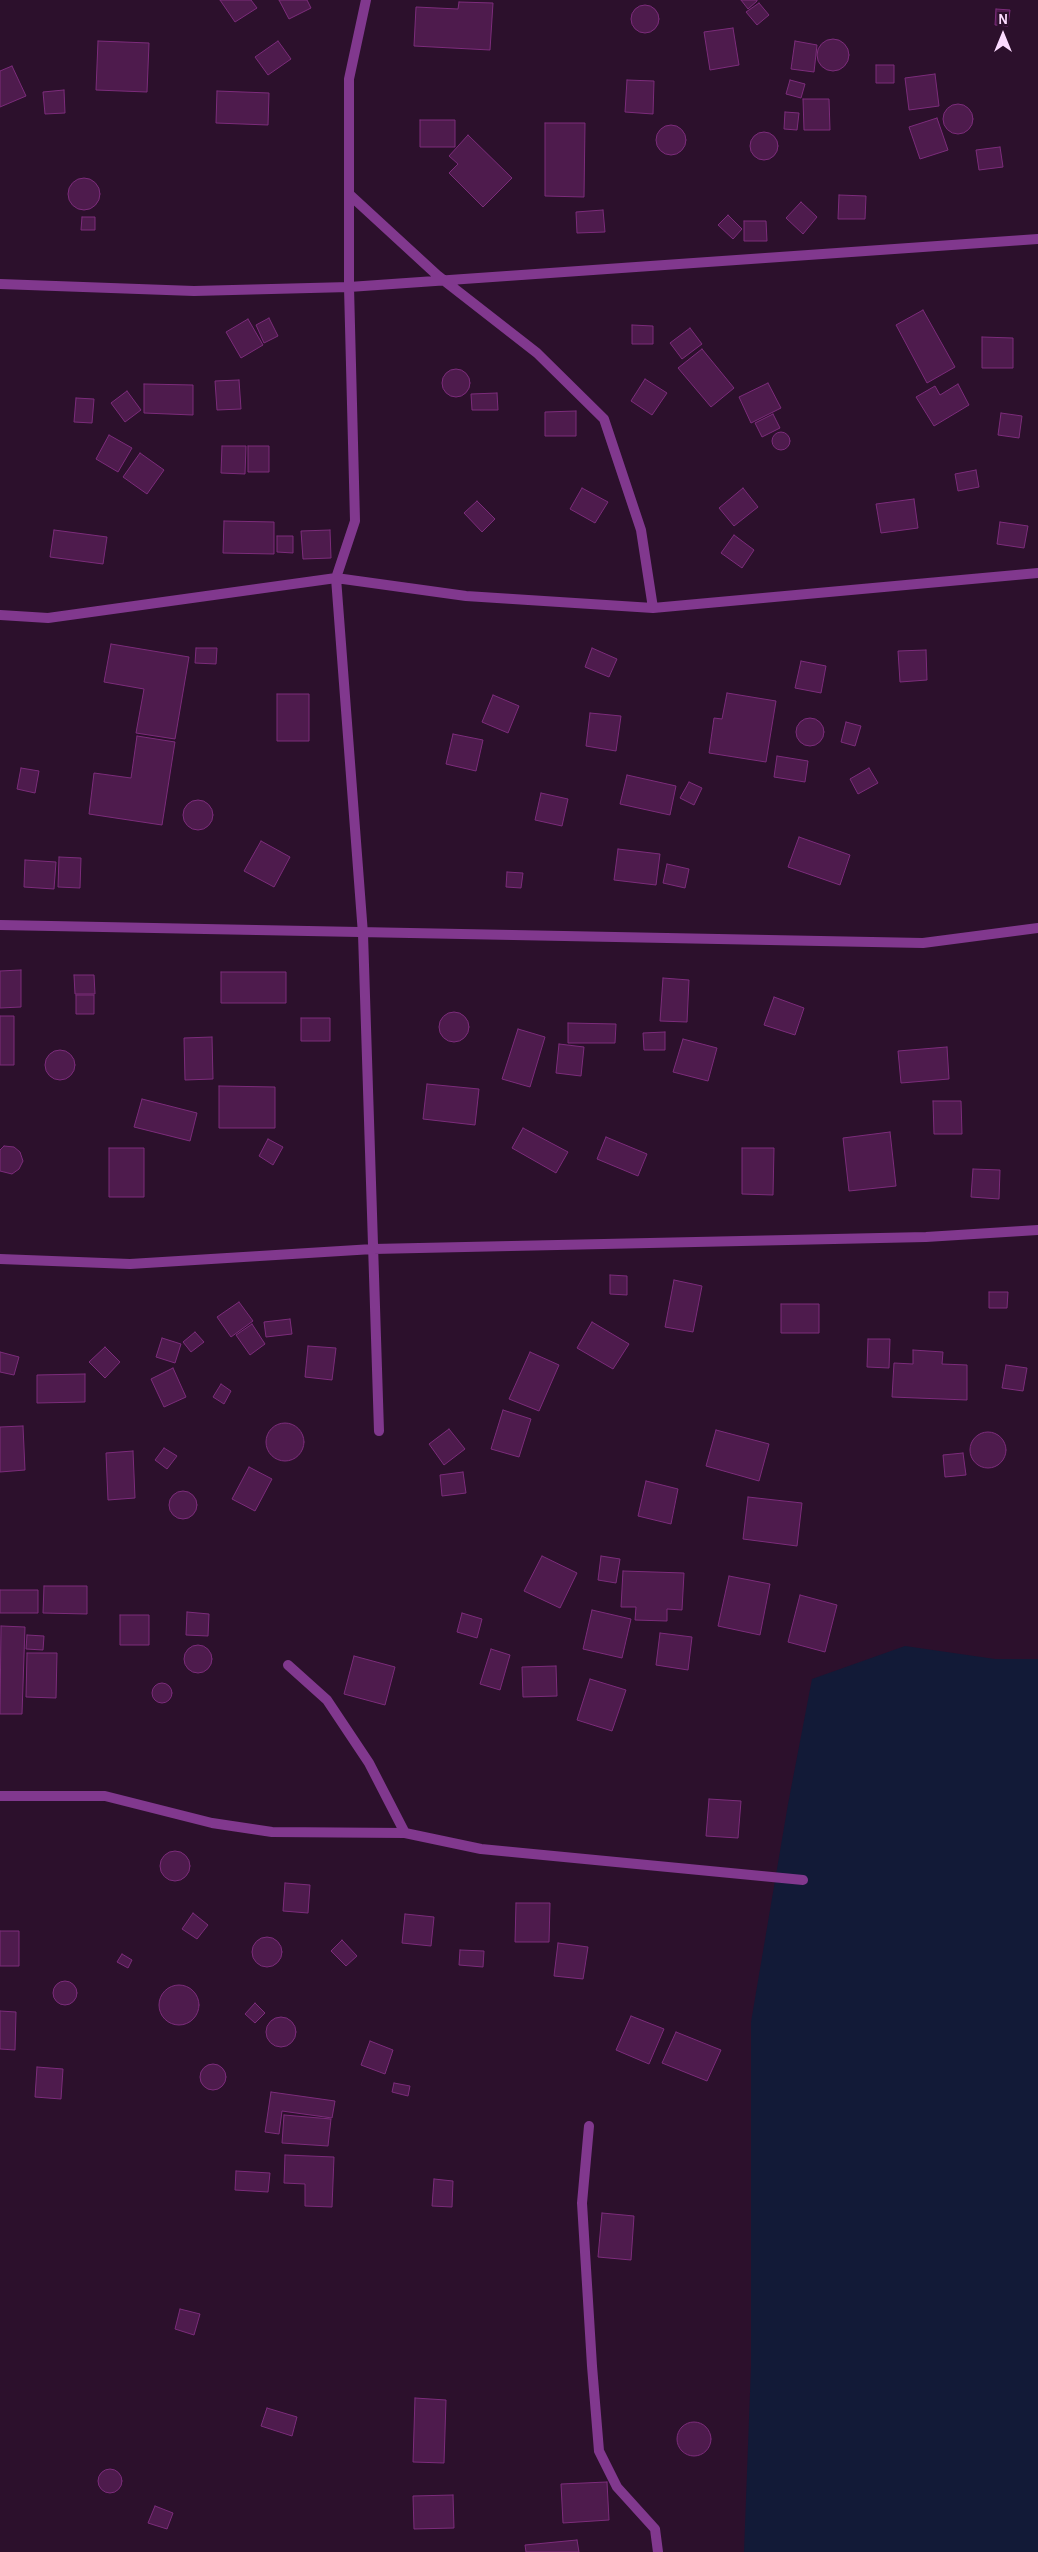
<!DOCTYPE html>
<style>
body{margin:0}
#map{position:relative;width:1038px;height:2552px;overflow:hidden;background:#2c102c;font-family:"Alegreya Sans",sans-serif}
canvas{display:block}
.north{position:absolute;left:978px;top:10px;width:50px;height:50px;-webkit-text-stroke:4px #2c102c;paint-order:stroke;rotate:0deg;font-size:14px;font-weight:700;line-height:20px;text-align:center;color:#fcdbff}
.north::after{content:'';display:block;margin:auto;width:18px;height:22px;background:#fcdbff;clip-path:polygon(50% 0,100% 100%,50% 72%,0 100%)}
</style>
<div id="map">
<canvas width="1038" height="2552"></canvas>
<div class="north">N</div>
</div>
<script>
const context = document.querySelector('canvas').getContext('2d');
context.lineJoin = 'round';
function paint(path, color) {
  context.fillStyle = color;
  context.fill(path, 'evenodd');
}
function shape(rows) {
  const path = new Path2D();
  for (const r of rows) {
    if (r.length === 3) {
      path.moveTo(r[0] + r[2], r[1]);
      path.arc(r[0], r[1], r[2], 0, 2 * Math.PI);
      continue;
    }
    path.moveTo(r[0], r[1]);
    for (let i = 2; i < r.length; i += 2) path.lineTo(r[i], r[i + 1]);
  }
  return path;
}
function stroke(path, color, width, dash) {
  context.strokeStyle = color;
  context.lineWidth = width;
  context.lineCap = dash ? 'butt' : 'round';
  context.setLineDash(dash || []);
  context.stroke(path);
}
paint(shape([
 [905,1646,995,1659,1038,1659,1038,2552,744,2552,751,2366,751,2022,788,1804,812,1679]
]), '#121a37');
const building = shape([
 [220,0,251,0,257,8,235,22,220,0],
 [279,0,307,0,311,8,289,19,279,0],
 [741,0,757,0,757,1,748,9,741,0],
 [459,2,493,3,490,50,414,46,416,7,458,9,459,2],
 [759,3,769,15,757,25,746,12,759,3],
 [645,19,14],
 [996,9,1010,10,1008,26,995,25,996,9],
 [733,28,739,65,710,70,704,32,733,28],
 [833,55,16],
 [98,41,149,43,147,92,96,90,98,41],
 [278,41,291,59,268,75,255,57,278,41],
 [795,41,817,45,814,72,791,69,795,41],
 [876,65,894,65,894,83,876,83,876,65],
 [12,66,26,96,0,107,0,71,12,66],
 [935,74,939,106,909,110,905,78,935,74],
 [627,80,654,81,653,114,625,112,627,80],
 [790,80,805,84,801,98,786,94,790,80],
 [64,90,65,113,45,114,43,92,64,90],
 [217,91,269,93,268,125,216,123,217,91],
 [803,99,829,99,830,130,804,130,803,99],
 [958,119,15],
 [785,112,799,113,797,130,784,129,785,112],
 [937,118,948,150,920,159,909,127,937,118],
 [420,120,455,120,455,147,420,147,420,120],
 [545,123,585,123,584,197,545,196,545,123],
 [671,140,15],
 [764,146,14],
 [468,135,512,178,483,207,449,173,458,164,449,156,468,135],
 [1000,147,1003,167,979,170,976,150,1000,147],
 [84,194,16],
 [839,195,866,196,865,219,838,219,839,195],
 [801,202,817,217,803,234,786,218,801,202],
 [603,210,605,232,577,233,576,212,603,210],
 [728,215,742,229,733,239,718,225,728,215],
 [82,217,95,217,95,230,81,230,82,217],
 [744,221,766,221,767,241,744,241,744,221],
 [923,310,955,367,927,383,896,325,923,310],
 [269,318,278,336,264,343,256,325,269,318],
 [248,319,263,345,241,358,226,332,248,319],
 [632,325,653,326,653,344,632,344,632,325],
 [690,328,702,344,682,359,670,343,690,328],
 [982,337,1013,338,1013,368,982,368,982,337],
 [702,349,734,388,711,407,678,368,702,349],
 [456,383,14],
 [645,379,667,393,652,415,631,401,645,379],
 [239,380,241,409,217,410,215,381,239,380],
 [768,383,781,408,751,423,739,397,768,383],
 [144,384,193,385,193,415,144,413,144,384],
 [958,384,969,405,934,426,916,397,935,386,940,395,958,384],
 [127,391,141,410,125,422,111,403,127,391],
 [497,393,498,410,472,410,471,394,497,393],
 [76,398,94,399,92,423,74,422,76,398],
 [576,411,576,436,545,436,545,412,576,411],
 [1001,413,1022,416,1019,438,998,435,1001,413],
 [773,414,780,428,762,437,755,423,773,414],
 [781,441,9],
 [109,435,132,448,118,472,96,459,109,435],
 [222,446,246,446,245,474,221,473,222,446],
 [248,446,269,446,269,472,248,472,248,446],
 [140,453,164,470,147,494,123,477,140,453],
 [976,470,979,487,958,491,955,474,976,470],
 [582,488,608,502,595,523,570,509,582,488],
 [743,488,758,507,734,526,719,508,743,488],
 [914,499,918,528,881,533,876,504,914,499],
 [477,501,495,519,482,532,464,513,477,501],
 [224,521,274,522,274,554,223,553,224,521],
 [1000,522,1028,526,1024,548,997,544,1000,522],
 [54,530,107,537,103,564,50,557,54,530],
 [330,530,331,558,303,559,301,531,330,530],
 [734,535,754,550,742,568,721,553,734,535],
 [277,536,293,536,293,553,277,552,277,536],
 [111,644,189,657,175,739,136,733,144,689,104,682,111,644],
 [196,648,217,648,216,664,195,663,196,648],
 [592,648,617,659,609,677,585,667,592,648],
 [926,650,927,680,900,682,898,651,926,650],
 [801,661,826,666,821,693,795,688,801,661],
 [727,693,776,701,766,762,709,753,714,718,722,719,727,693],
 [277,694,309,694,309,741,277,741,277,694],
 [493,695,519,706,508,733,482,722,493,695],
 [590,713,621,716,616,751,586,746,590,713],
 [810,732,14],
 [846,722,861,726,855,746,841,742,846,722],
 [453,734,483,740,476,771,446,764,453,734],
 [137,736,175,742,162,825,89,814,94,773,131,778,137,736],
 [777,756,808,761,805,782,774,777,777,756],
 [21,768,39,771,35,793,17,789,21,768],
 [869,768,878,783,858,794,850,779,869,768],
 [627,775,676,786,670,815,620,804,627,775],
 [689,782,702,788,694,805,680,798,689,782],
 [541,793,568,799,562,826,535,820,541,793],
 [198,815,15],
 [799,837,850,855,840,885,788,867,799,837],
 [261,841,290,857,274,887,244,871,261,841],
 [618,849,660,854,656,885,614,880,618,849],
 [59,857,81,858,80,888,58,887,59,857],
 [25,860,56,862,54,889,24,887,25,860],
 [667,864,689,869,685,888,663,883,667,864],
 [507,872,523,873,521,888,506,887,507,872],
 [21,970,21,1007,0,1008,0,971,21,970],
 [221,972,286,972,286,1003,221,1003,221,972],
 [74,975,94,975,95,994,75,994,74,975],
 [663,978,689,980,687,1022,660,1021,663,978],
 [76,995,94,995,94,1014,76,1014,76,995],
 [774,997,804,1008,795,1035,764,1025,774,997],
 [454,1027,15],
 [0,1016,14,1016,14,1065,0,1065,0,1016],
 [301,1018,330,1018,330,1041,301,1041,301,1018],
 [568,1023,616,1024,615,1043,568,1043,568,1023],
 [518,1029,545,1037,530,1087,502,1079,518,1029],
 [665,1032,665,1050,644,1050,643,1033,665,1032],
 [212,1037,213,1079,185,1080,184,1038,212,1037],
 [683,1039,717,1048,708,1081,673,1072,683,1039],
 [559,1044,584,1047,581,1076,556,1073,559,1044],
 [947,1047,949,1079,901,1083,898,1051,947,1047],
 [60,1065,15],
 [427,1084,479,1089,475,1125,423,1119,427,1084],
 [219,1086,275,1087,275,1128,219,1128,219,1086],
 [142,1099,197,1113,190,1141,134,1127,142,1099],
 [933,1101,961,1101,962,1134,934,1134,933,1101],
 [523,1128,568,1152,556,1173,512,1148,523,1128],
 [890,1132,896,1186,849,1191,843,1138,890,1132],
 [606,1137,647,1154,638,1176,597,1159,606,1137],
 [268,1139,283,1147,273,1165,259,1156,268,1139],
 [4,1146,14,1147,20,1152,23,1161,19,1169,12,1174,0,1171,0,1150,4,1146],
 [109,1148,144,1148,144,1197,109,1197,109,1148],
 [742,1148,774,1148,773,1195,742,1194,742,1148],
 [973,1169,1000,1170,999,1199,971,1197,973,1169],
 [610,1275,627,1276,627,1295,610,1294,610,1275],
 [674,1280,702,1286,693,1332,665,1327,674,1280],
 [989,1292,1008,1292,1007,1308,989,1308,989,1292],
 [239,1302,253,1321,231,1337,217,1317,239,1302],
 [781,1304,819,1304,819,1333,781,1333,781,1304],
 [290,1319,292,1334,266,1337,264,1322,290,1319],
 [592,1322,629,1344,613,1369,577,1348,592,1322],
 [252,1324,265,1344,250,1355,236,1335,252,1324],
 [195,1332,204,1342,191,1352,183,1342,195,1332],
 [162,1338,181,1344,175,1363,156,1357,162,1338],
 [868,1339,890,1339,889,1368,867,1367,868,1339],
 [308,1346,336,1348,332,1380,305,1377,308,1346],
 [105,1347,120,1362,105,1378,89,1362,105,1347],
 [913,1350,943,1352,942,1364,967,1365,967,1400,892,1397,894,1363,913,1364,913,1350],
 [0,1352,19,1357,14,1375,0,1372,0,1352],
 [530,1352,559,1365,539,1411,509,1399,530,1352],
 [1006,1365,1027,1368,1023,1391,1002,1388,1006,1365],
 [173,1368,186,1397,164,1407,151,1379,173,1368],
 [85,1374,85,1402,37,1403,37,1375,85,1374],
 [221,1384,231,1391,224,1404,213,1397,221,1384],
 [503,1410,531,1419,519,1457,491,1449,503,1410],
 [285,1442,19],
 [23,1426,25,1470,0,1472,0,1427,23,1426],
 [449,1429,465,1449,444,1465,429,1444,449,1429],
 [716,1430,769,1444,759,1481,706,1466,716,1430],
 [988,1450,18],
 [164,1448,177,1456,167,1469,155,1460,164,1448],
 [133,1451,135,1498,108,1500,106,1453,133,1451],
 [963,1453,966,1475,945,1477,943,1455,963,1453],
 [249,1467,272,1479,255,1511,232,1499,249,1467],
 [463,1472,466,1493,442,1496,440,1475,463,1472],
 [646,1481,678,1489,671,1524,638,1516,646,1481],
 [183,1505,14],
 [748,1497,802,1503,797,1546,743,1539,748,1497],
 [542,1556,577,1573,560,1608,524,1591,542,1556],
 [601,1556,620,1559,616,1583,598,1580,601,1556],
 [623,1571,684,1573,682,1610,667,1609,667,1621,635,1620,636,1607,621,1607,623,1571],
 [729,1576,770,1584,760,1635,718,1626,729,1576],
 [44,1586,87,1586,87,1614,43,1613,44,1586],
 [0,1590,38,1590,38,1613,0,1613,0,1590],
 [800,1595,837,1605,825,1652,788,1642,800,1595],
 [592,1610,631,1619,622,1658,583,1649,592,1610],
 [187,1612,209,1614,208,1636,186,1635,187,1612],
 [462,1613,482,1619,477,1638,457,1632,462,1613],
 [120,1615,149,1615,149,1645,120,1645,120,1615],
 [1,1626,25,1627,22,1714,0,1714,1,1626],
 [660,1633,692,1637,688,1670,656,1665,660,1633],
 [27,1635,44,1636,43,1650,26,1649,27,1635],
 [198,1659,14],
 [491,1649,510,1655,500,1690,480,1684,491,1649],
 [27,1653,57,1653,56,1698,26,1697,27,1653],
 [354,1656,395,1667,385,1705,344,1694,354,1656],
 [556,1666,557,1696,523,1697,522,1667,556,1666],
 [590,1679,626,1690,612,1731,577,1720,590,1679],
 [162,1693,10],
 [709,1799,741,1801,738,1838,706,1836,709,1799],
 [175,1866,15],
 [285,1883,310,1885,308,1913,283,1911,285,1883],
 [516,1903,550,1903,549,1942,515,1942,516,1903],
 [193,1913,208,1925,197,1939,182,1929,193,1913],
 [405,1914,434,1917,431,1946,402,1943,405,1914],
 [0,1931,19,1931,19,1966,0,1966,0,1931],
 [267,1952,15],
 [342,1940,357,1956,346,1966,331,1951,342,1940],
 [558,1943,588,1947,583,1979,554,1976,558,1943],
 [460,1950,484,1951,483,1967,459,1965,460,1950],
 [122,1954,132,1960,128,1968,117,1962,122,1954],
 [65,1993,12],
 [179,2005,20],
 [255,2003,265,2013,255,2023,245,2014,255,2003],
 [0,2011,16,2012,15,2050,0,2049,0,2011],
 [631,2016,664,2029,649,2064,616,2050,631,2016],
 [281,2032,15],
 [676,2032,721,2050,707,2081,662,2063,676,2032],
 [370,2041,393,2050,385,2074,361,2065,370,2041],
 [213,2077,13],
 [37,2067,63,2069,61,2099,35,2097,37,2067],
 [394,2083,410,2086,408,2096,392,2092,394,2083],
 [271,2092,335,2101,332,2118,282,2111,279,2134,265,2132,271,2092],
 [284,2115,331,2119,328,2146,282,2143,284,2115],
 [285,2155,334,2157,332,2207,305,2206,305,2184,284,2183,285,2155],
 [236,2171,270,2173,268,2192,235,2190,236,2171],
 [434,2179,453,2181,452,2207,432,2206,434,2179],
 [602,2213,634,2216,631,2260,598,2257,602,2213],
 [180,2309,200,2314,194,2335,175,2329,180,2309],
 [415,2398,446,2400,444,2463,413,2462,415,2398],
 [267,2408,297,2417,292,2436,261,2426,267,2408],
 [694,2439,17],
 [110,2481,12],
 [607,2482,609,2520,563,2523,561,2484,607,2482],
 [453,2495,454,2528,414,2529,413,2496,453,2495],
 [155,2506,173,2513,167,2529,148,2523,155,2506],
 [577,2540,579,2552,526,2552,525,2545,577,2540]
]);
paint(building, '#4e1b4d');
stroke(building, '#7c2c7b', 1);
stroke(shape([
 [366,0,349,79,349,287,355,521,336,578,363,934,379,1431],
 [350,195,437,275,537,353,604,419,641,530,653,608,1038,573],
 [0,284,194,291,349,287,1038,239],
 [0,615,48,618,336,578,466,596,653,608],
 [0,925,923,943,1038,928],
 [0,1259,130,1264,373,1249,926,1237,1038,1230],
 [288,1665,327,1700,369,1763,405,1833],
 [0,1796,105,1796,212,1823,272,1832,405,1833,481,1849,803,1880],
 [589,2126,582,2203,592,2366,599,2451,617,2487,655,2529,658,2552]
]), '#81388e', 10);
</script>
